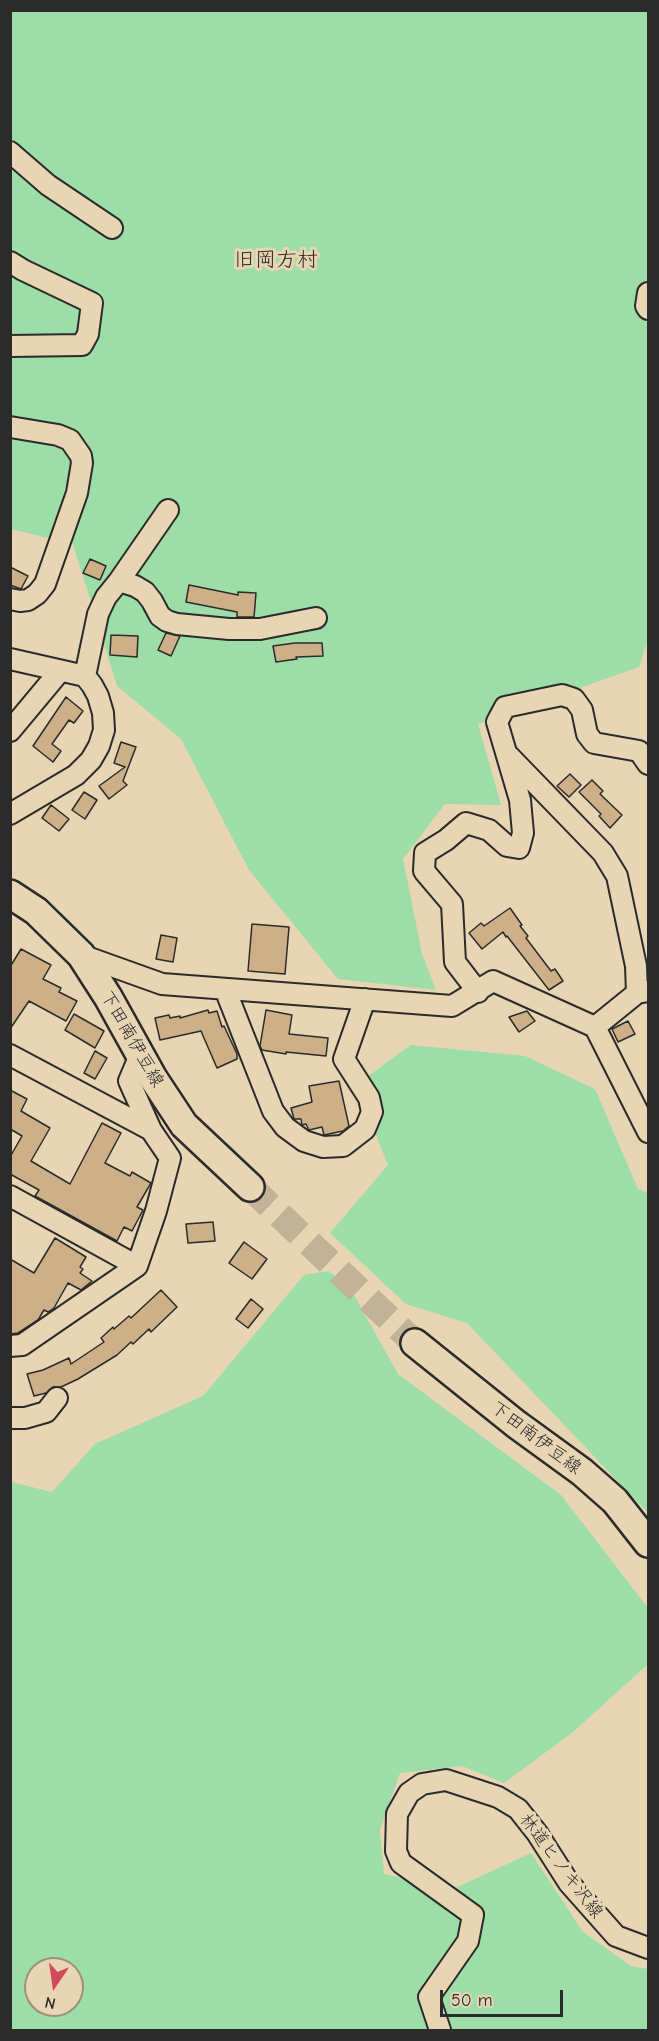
<!DOCTYPE html>
<meta charset="utf-8">
<style>
body{margin:0}
#map{position:relative;width:659px;height:2041px;overflow:hidden;background:#e8d5b3;font-family:"Comic Neue",sans-serif}
canvas{display:block}
.frame{position:absolute;inset:0;border:12px solid #2b2b2b;pointer-events:none}
.north{position:absolute;left:24px;top:1957px;width:60px;height:60px;box-sizing:border-box;background:#e8d5b3;border:2px solid #9c917d;border-radius:50%;rotate:193deg;font-size:16px;font-weight:700;line-height:24px;text-align:center;color:#2b2b2b}
.north::after{content:'';display:block;margin:auto;width:21px;height:27px;background:#d1495b;clip-path:polygon(50% 0,100% 100%,50% 72%,0 100%)}
.scale{position:absolute;left:440px;top:1990px;width:123px;height:27px;box-sizing:border-box;border:3px solid #2b2b2b;border-top:0;padding-left:8px;font-size:18px;line-height:21px;white-space:nowrap;color:#2b2b2b;-webkit-text-stroke:4px #e8d5b3;paint-order:stroke}
</style>
<div id="map">
<canvas width="659" height="2041"></canvas>
<div class="frame"></div>
<div class="north">N</div>
<div class="scale">50 m</div>
</div>
<script>
const context = document.querySelector('canvas').getContext('2d');
context.lineJoin = 'round';
function paint(path, color) {
  context.fillStyle = color;
  context.fill(path, 'evenodd');
}
function shape(rows) {
  const path = new Path2D();
  for (const r of rows) {
    path.moveTo(r[0], r[1]);
    for (let i = 2; i < r.length; i += 2) path.lineTo(r[i], r[i + 1]);
  }
  return path;
}
function stroke(path, color, width, dash) {
  context.strokeStyle = color;
  context.lineWidth = width;
  context.lineCap = dash ? 'butt' : 'round';
  context.setLineDash(dash || []);
  context.stroke(path);
}
function drawText(font, color, halo, rows, align = 'center') {
  context.font = font + ' "Comic Neue","Klee One",sans-serif';
  context.lineWidth = 6;
  context.setLineDash([]);
  context.textBaseline = 'middle';
  context.strokeStyle = halo;
  context.fillStyle = color;
  for (const [text, x, y, turn = 0] of rows) {
    context.save();
    context.translate(x, y);
    context.rotate((+turn || 0) * Math.PI / 180);
    context.textAlign = isNaN(turn) ? turn : align;
    if (halo) context.strokeText(text, 0, 0);
    context.fillText(text, 0, 0);
    context.restore();
  }
}
paint(shape([
 [11,11,648,11,648,639,639,667,478,724,501,805,445,804,403,859,422,954,436,990,338,979,249,870,181,739,117,686,73,544,11,529],
 [411,1045,525,1056,595,1089,638,1189,648,1193,648,1513,467,1323,406,1304,330,1233,388,1165,356,1085],
 [329,1271,350,1288,398,1374,561,1495,648,1608,648,1664,573,1732,504,1783,462,1766,400,1773,380,1830,384,1874,453,1889,531,1853,583,1932,631,1966,648,1969,648,2030,11,2030,11,1482,52,1492,95,1444,203,1396,304,1275],
 [36,1969,72,1969,72,2005,36,2005]
]), '#9ddda7');
const building = shape([
 [90,559,106,566,100,580,83,573,90,559],
 [10,567,28,576,21,589,10,585,10,567],
 [189,585,238,595,238,592,256,593,254,617,237,617,237,612,186,602,189,585],
 [166,633,180,636,171,656,158,650,166,633],
 [111,635,138,636,137,657,110,655,111,635],
 [295,643,322,643,323,656,296,657,297,659,276,662,273,646,295,643],
 [66,697,83,711,74,723,69,720,52,744,61,751,53,762,33,746,66,697],
 [121,742,136,747,123,781,127,785,109,799,99,786,125,767,114,763,121,742],
 [570,774,581,785,569,797,557,786,570,774],
 [592,780,603,791,600,794,622,815,610,828,599,816,601,814,579,792,592,780],
 [84,792,97,800,85,819,72,810,84,792],
 [51,805,69,819,59,831,42,818,51,805],
 [510,908,522,925,520,926,528,936,526,938,551,971,555,969,563,981,549,990,507,936,506,937,503,932,482,949,469,933,481,923,484,926,510,908],
 [252,924,289,927,285,974,248,971,252,924],
 [161,935,177,938,173,962,156,959,161,935],
 [21,949,51,965,43,979,61,988,59,992,77,1001,66,1021,29,1001,10,1029,10,967,21,949],
 [208,1010,209,1013,217,1011,222,1027,224,1026,237,1054,237,1059,217,1068,201,1031,160,1040,155,1018,169,1015,170,1018,180,1016,180,1018,208,1010],
 [266,1010,292,1015,289,1034,328,1038,326,1056,286,1052,286,1054,262,1050,260,1046,266,1010],
 [527,1011,535,1021,519,1032,509,1017,527,1011],
 [74,1014,104,1031,95,1048,65,1030,74,1014],
 [628,1021,635,1034,618,1042,612,1029,628,1021],
 [95,1051,107,1058,95,1079,84,1073,95,1051],
 [339,1081,349,1126,343,1131,324,1135,322,1127,309,1130,306,1124,302,1125,301,1119,294,1119,291,1108,312,1102,309,1086,339,1081],
 [10,1090,27,1099,21,1111,50,1128,31,1161,70,1184,102,1123,121,1133,105,1163,130,1176,132,1172,151,1183,137,1207,143,1210,132,1231,124,1227,117,1241,35,1196,39,1190,10,1174,10,1157,22,1136,12,1130,10,1133,10,1090],
 [213,1222,215,1241,188,1243,186,1224,213,1222],
 [55,1238,86,1257,80,1267,83,1269,80,1273,92,1281,81,1290,68,1283,54,1308,48,1312,44,1310,38,1320,18,1333,10,1334,10,1259,34,1273,55,1238],
 [244,1242,267,1259,252,1279,229,1263,244,1242],
 [161,1290,177,1307,151,1332,149,1329,133,1344,131,1342,117,1355,78,1379,61,1387,53,1387,46,1393,34,1396,27,1374,43,1370,69,1358,71,1364,104,1342,101,1338,113,1327,114,1329,129,1316,131,1318,161,1290],
 [251,1299,263,1309,248,1328,236,1319,251,1299]
]);
paint(building, '#cdb088');
stroke(building, '#2b2b2b', 1.5);
stroke(shape([
 [250,1187,415,1343]
]), '#c2b398', 27, [27, 14]);
const minor = shape([
 [10,152,48,185,112,228],
 [10,262,23,270,92,303,88,334,82,345,10,346],
 [648,293,646,306,648,309],
 [10,427,58,435,70,440,81,456,82,463,77,493,45,584,37,594,28,600,20,601,10,599],
 [119,581,168,510],
 [10,659,85,676,92,685,98,696,103,713,104,730,99,746,91,760,76,775,10,814],
 [85,676,98,614,106,597,119,581,135,586,145,592,152,601,160,616,167,621,177,624,229,629,260,629,316,618],
 [10,731,60,671],
 [509,756,603,853,617,876,636,966,637,993],
 [81,955,162,984,452,1006,493,981,595,1027,648,1132],
 [225,989,273,1111,285,1127,304,1141,323,1147,343,1146,365,1129,372,1112,369,1098,344,1059,365,999],
 [478,992,455,962,452,904,424,871,425,853,446,840,466,823,489,830,507,846,519,848,523,833,520,800,497,722,505,707,562,695,574,699,582,710,587,734,594,743,639,751,648,764],
 [595,1027,637,993,648,991],
 [10,1055,151,1130,170,1158,156,1211,137,1266,22,1345,10,1346],
 [140,1055,129,1081,151,1130],
 [10,1196,137,1266],
 [10,1418,25,1418,46,1412,57,1398],
 [440,2030,429,1997,468,1941,473,1915,401,1863,396,1851,397,1814,409,1793,422,1784,446,1780,498,1797,518,1809,537,1833,569,1883,616,1936,648,1948]
]);
const secondary = shape([
 [10,894,36,911,81,955,108,997,153,1078,184,1125,250,1187],
 [415,1343,516,1424,582,1472,615,1501,648,1543]
]);
stroke(minor, '#2b2b2b', 24);
stroke(secondary, '#2b2b2b', 32);
stroke(minor, '#e8d5b3', 20);
stroke(secondary, '#e8d5b3', 27);
drawText('18px', '#2b2b2b', '#e8d5b3', [
 ["下田南伊豆線",132,1039,60],
 ["下田南伊豆線",536,1438,37],
 ["林道ヒノキ沢線",561,1866,53]
]);
drawText('21px', '#2b2b2b', '#e8d5b3', [
 ["旧岡方村",276,260]
]);
</script>
